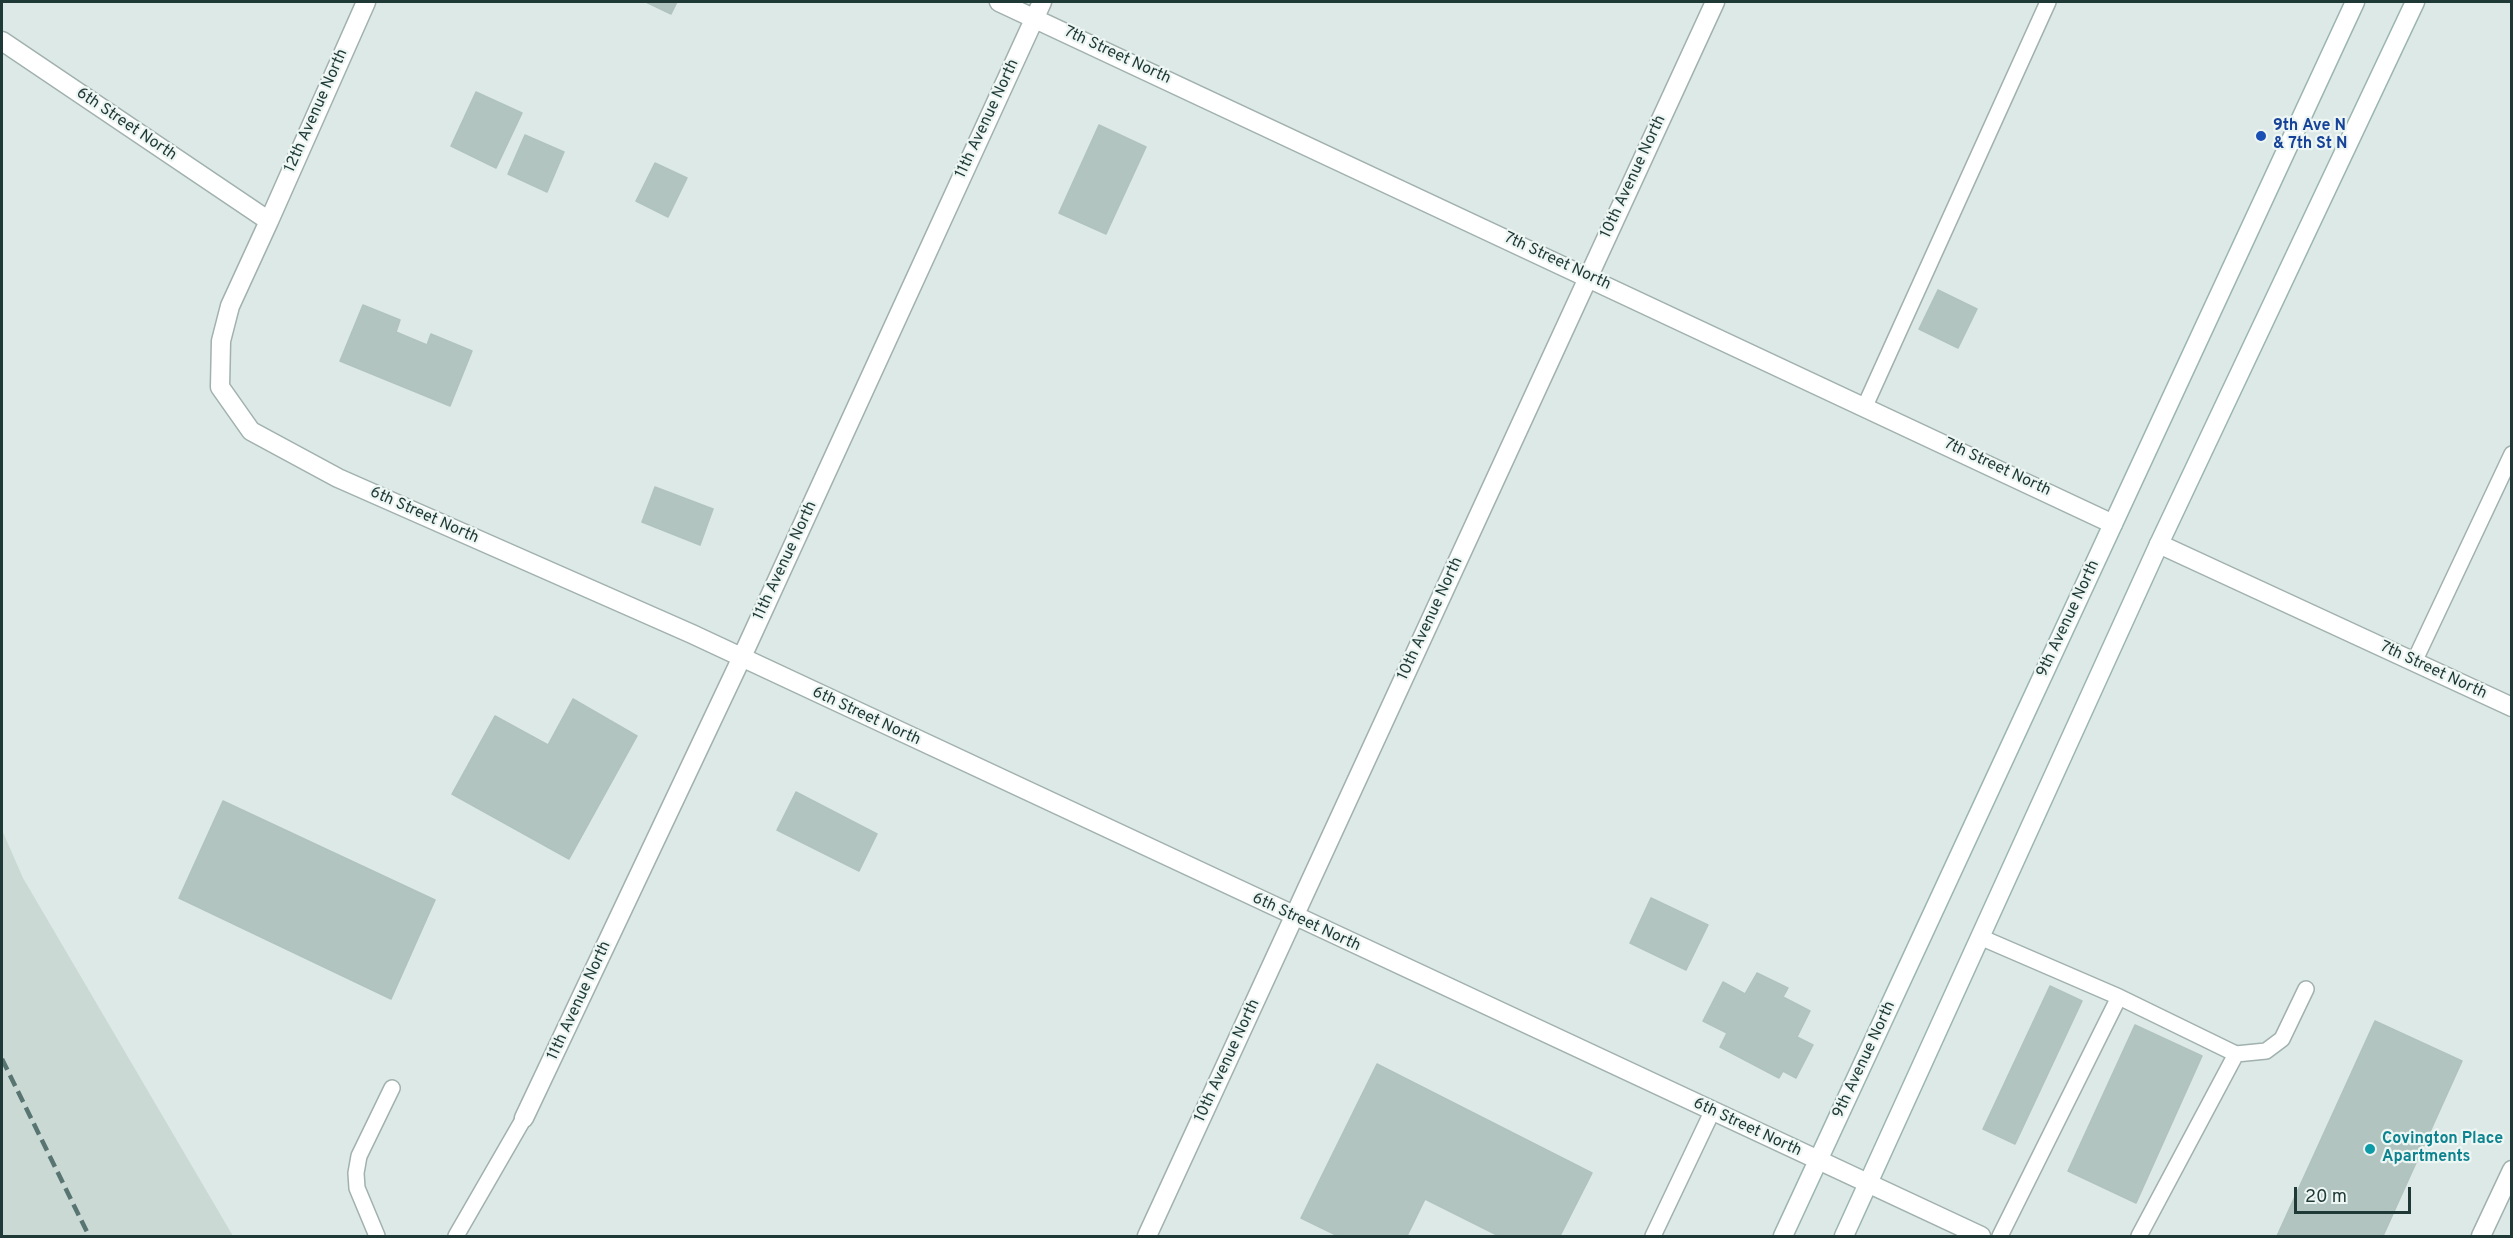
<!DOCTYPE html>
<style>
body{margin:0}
#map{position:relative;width:2513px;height:1238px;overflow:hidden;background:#dde9e6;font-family:Overpass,sans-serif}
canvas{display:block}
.frame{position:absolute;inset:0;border:3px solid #1f3936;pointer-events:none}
.scale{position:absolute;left:2294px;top:1187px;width:117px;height:27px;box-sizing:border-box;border:3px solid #1f3936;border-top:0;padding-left:8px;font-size:18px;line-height:21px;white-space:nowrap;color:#1f3936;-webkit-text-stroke:4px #edf6f3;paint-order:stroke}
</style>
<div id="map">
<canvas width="2513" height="1238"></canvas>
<div class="frame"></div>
<div class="scale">20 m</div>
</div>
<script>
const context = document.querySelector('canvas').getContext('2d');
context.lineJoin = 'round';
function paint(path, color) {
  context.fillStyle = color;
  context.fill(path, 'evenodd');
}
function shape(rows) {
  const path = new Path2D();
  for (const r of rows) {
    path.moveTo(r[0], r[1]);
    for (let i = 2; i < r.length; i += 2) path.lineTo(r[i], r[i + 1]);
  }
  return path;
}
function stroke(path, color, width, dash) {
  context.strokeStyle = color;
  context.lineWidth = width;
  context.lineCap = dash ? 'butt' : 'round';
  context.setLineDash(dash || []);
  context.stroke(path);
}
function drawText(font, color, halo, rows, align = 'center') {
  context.font = font + ' Overpass,sans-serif';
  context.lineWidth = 4.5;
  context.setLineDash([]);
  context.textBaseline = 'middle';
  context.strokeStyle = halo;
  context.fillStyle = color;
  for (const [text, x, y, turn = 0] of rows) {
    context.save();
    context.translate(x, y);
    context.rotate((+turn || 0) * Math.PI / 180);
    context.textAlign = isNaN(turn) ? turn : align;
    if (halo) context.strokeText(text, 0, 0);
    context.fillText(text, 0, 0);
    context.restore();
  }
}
paint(shape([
 [2,830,23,878,233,1236,2,1236]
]), '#cbd9d5');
const building = shape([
 [646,2,677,2,671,14,646,2],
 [476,92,522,113,496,168,451,146,476,92],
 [1099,125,1146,147,1106,234,1059,213,1099,125],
 [525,135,564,152,547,192,508,174,525,135],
 [655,163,687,178,668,217,636,201,655,163],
 [1938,290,1977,309,1958,348,1919,329,1938,290],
 [363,305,400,320,396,332,427,345,431,334,472,351,450,406,340,361,363,305],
 [655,487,713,509,700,545,642,522,655,487],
 [573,699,637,736,569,859,452,794,495,716,548,745,573,699],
 [796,792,877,834,859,871,777,830,796,792],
 [223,801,435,900,391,999,179,898,223,801],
 [1651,898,1708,925,1686,970,1630,943,1651,898],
 [1757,973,1788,988,1783,997,1810,1011,1797,1037,1813,1045,1796,1078,1783,1071,1779,1078,1720,1047,1727,1033,1703,1021,1723,982,1745,994,1757,973],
 [2050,986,2082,1001,2015,1144,1983,1129,2050,986],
 [2375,1021,2462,1061,2383,1236,2277,1236,2375,1021],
 [2135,1025,2202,1056,2136,1203,2068,1171,2135,1025],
 [1377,1064,1592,1173,1560,1236,1499,1236,1425,1199,1407,1236,1338,1236,1301,1218,1377,1064]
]);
paint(building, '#b2c4c0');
stroke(building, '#b0c3be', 1.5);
const service = shape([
 [1865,406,2048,2],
 [2414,662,2512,454],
 [1980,937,2119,997,2236,1054,2139,1236],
 [2236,1054,2266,1051,2282,1039,2306,989],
 [377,1236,357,1188,356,1173,359,1156,392,1088],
 [456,1236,524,1118],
 [1653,1236,1712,1112],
 [2000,1236,2119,997]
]);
const minor = shape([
 [999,2,2113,524],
 [2,41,269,221,230,306,221,341,220,387,251,431,338,478,692,634,1981,1236],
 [269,221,366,2],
 [2159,544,2512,707],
 [524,1118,741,659,1042,2],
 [1147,1236,1715,2],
 [2481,1236,2512,1170]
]);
const secondary = shape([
 [1783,1236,2355,2],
 [1844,1236,2159,544,2415,2]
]);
stroke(service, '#a0b1ae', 18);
stroke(minor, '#a0b1ae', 21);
stroke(secondary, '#9cb5b1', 21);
stroke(service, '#fff', 15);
stroke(minor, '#fff', 18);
stroke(secondary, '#fff', 18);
stroke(shape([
 [2,1059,89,1236]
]), '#597572', 4.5, [12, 6]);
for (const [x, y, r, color] of [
 [2261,136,6,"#1a4fb4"],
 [2370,1149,6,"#0f9aa8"]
]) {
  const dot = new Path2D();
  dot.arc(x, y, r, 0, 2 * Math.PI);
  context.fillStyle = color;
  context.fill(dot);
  stroke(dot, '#edf6f3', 2);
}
drawText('16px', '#1f3936', '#edf6f3', [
 ["7th Street North",1117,56,25],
 ["12th Avenue North",317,111,-66],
 ["11th Avenue North",988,119,-65],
 ["6th Street North",126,125,34],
 ["10th Avenue North",1634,177,-65],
 ["7th Street North",1557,262,25],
 ["7th Street North",1997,468,25],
 ["6th Street North",424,516,24],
 ["11th Avenue North",786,561,-65],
 ["10th Avenue North",1431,619,-65],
 ["9th Avenue North",2069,619,-65],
 ["7th Street North",2433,671,25],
 ["6th Street North",866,717,25],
 ["6th Street North",1306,923,25],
 ["11th Avenue North",580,1001,-65],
 ["9th Avenue North",1865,1060,-65],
 ["10th Avenue North",1228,1061,-65],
 ["6th Street North",1747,1128,25]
]);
drawText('bold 16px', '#164399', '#edf6f3', [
 ["9th Ave N",2273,127],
 ["& 7th St N",2273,145]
], 'left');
drawText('bold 16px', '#0d838f', '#edf6f3', [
 ["Covington Place",2382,1140],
 ["Apartments",2382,1158]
], 'left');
</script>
